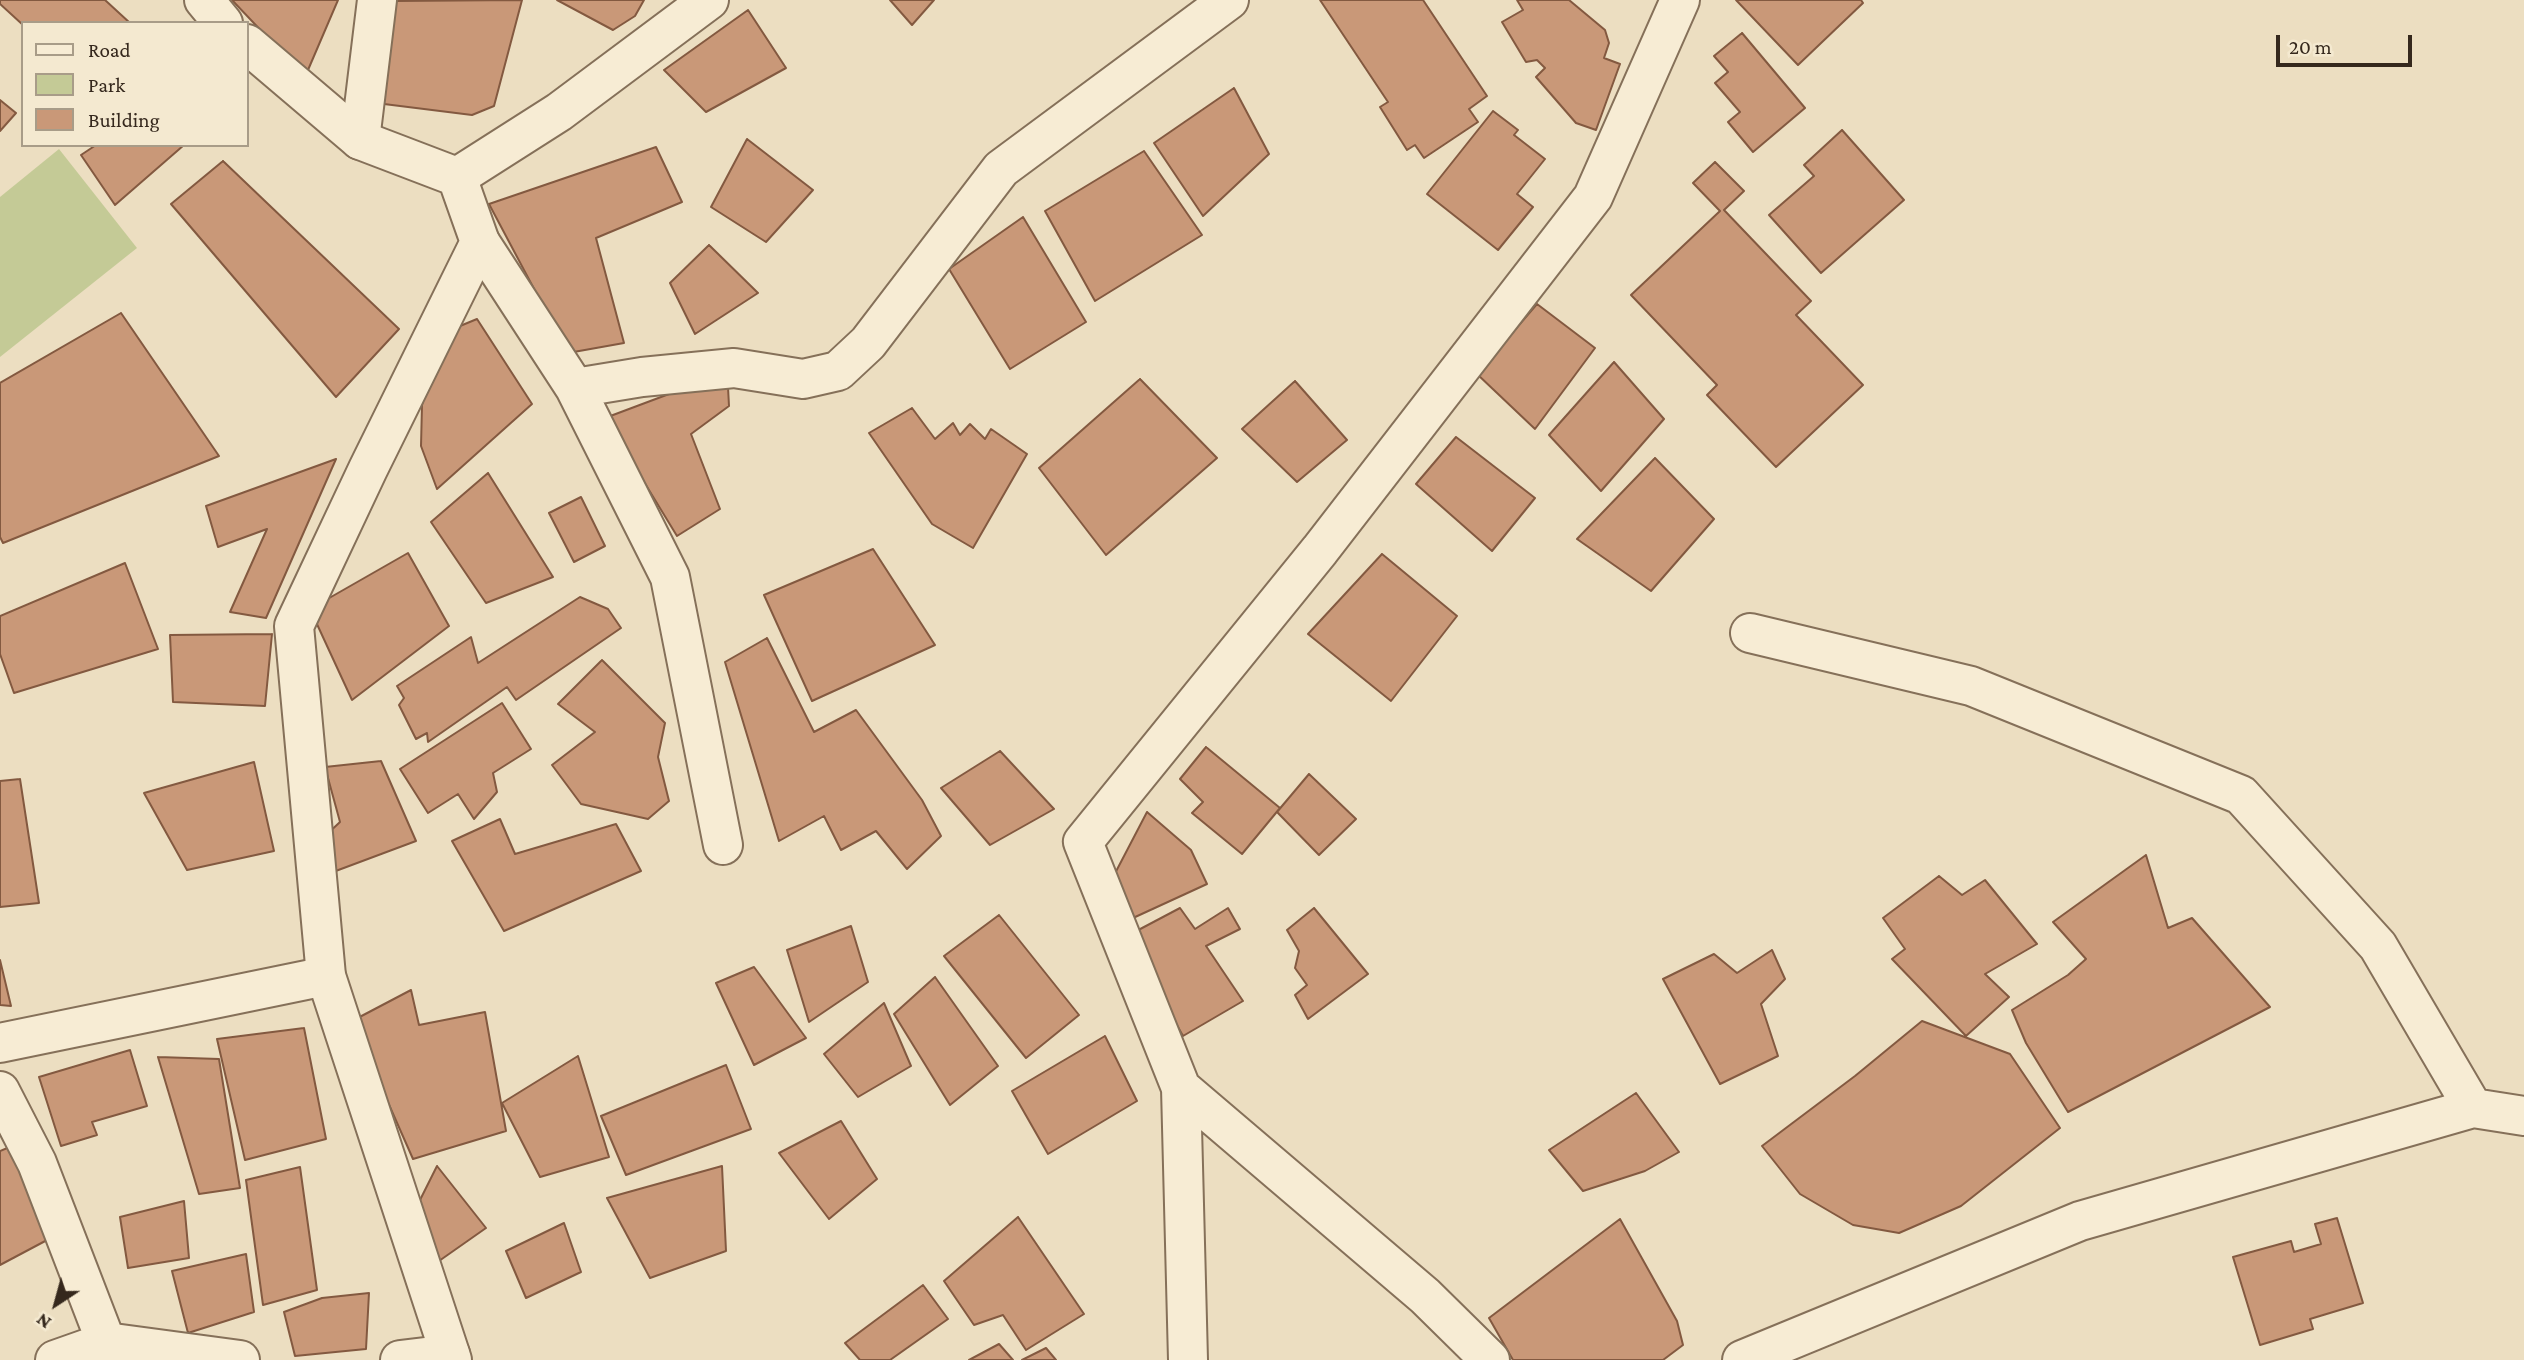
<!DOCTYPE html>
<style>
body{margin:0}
#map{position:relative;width:2524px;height:1360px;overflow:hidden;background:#ecdec1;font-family:"Crimson Pro",serif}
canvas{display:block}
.legend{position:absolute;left:21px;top:21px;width:228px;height:126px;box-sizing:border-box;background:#f4e9d0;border:2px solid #a89c88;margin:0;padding:9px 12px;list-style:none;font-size:21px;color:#35281d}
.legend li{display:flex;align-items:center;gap:14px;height:35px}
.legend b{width:35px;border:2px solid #a89c88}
.north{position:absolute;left:21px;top:1269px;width:70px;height:70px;-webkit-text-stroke:5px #f4e9d0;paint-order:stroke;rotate:216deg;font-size:19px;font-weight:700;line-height:28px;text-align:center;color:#35281d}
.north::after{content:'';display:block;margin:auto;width:24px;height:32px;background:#35281d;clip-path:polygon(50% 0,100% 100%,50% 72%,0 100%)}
.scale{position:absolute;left:2276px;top:35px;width:136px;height:32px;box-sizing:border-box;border:4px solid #35281d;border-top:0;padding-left:9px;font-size:21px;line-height:24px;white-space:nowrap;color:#35281d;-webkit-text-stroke:5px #f4e9d0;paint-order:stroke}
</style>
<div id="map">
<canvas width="2524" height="1360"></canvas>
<ul class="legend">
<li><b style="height:9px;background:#f7ecd4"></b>Road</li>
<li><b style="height:19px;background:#c4ca96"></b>Park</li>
<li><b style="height:19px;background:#c99878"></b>Building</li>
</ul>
<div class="north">N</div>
<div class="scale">20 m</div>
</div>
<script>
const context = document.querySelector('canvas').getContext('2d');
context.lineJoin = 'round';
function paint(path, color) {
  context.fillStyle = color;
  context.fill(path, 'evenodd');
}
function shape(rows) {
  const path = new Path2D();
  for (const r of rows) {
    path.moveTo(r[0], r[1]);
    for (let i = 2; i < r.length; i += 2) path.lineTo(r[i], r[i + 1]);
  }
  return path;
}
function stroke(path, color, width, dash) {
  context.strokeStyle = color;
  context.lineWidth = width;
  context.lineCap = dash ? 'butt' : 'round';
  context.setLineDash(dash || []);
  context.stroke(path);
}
paint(shape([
 [59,149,137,248,0,357,0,197]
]), '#c4ca96');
const building = shape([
 [0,0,105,0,130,23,23,23,23,25,0,4,0,0],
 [232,0,338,0,305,77,232,0],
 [522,0,494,106,472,115,376,103,395,1,522,0],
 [557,0,644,0,635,16,613,30,557,0],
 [890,0,934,0,912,25,890,0],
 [1320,0,1423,0,1487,96,1469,109,1478,122,1424,158,1415,145,1407,150,1380,107,1388,102,1320,0],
 [1517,0,1569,0,1605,30,1609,43,1604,58,1620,64,1596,130,1576,123,1536,77,1545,68,1537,60,1526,62,1502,22,1523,10,1517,0],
 [1736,0,1861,0,1863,3,1798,65,1736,0],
 [748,10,786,68,706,112,664,70,748,10],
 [1742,33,1805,108,1753,152,1728,122,1740,112,1715,83,1728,72,1714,56,1742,33],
 [1234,88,1269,154,1203,216,1154,143,1234,88],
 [0,100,16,113,0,131,0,100],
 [1493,111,1518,130,1514,135,1545,159,1517,194,1533,207,1498,250,1427,194,1493,111],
 [1842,130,1904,200,1821,273,1769,215,1814,176,1804,165,1842,130],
 [747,139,813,190,766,242,711,207,747,139],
 [96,145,184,145,115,205,81,155,96,145],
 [656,147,682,202,596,238,624,343,568,353,489,204,656,147],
 [1144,151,1202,235,1095,301,1045,211,1144,151],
 [223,161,399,329,336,397,171,204,223,161],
 [1715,162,1744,191,1724,210,1811,301,1796,315,1863,385,1776,467,1707,395,1717,385,1631,295,1720,211,1693,183,1715,162],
 [1023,217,1086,322,1010,369,949,269,1023,217],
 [709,245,758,293,695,334,670,283,709,245],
 [1537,304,1595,348,1535,429,1477,374,1537,304],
 [121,313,219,456,3,543,0,537,0,383,121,313],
 [477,319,532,404,437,489,421,446,422,405,432,358,460,326,477,319],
 [1614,362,1664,419,1601,491,1549,435,1614,362],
 [1140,379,1217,458,1106,555,1039,468,1140,379],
 [1295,381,1347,440,1297,482,1242,429,1295,381],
 [728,387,729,406,691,434,720,509,677,536,605,418,685,388,728,387],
 [912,408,935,439,953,423,960,435,970,424,985,439,991,429,1027,454,973,548,932,524,869,433,912,408],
 [1456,437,1535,498,1492,551,1416,484,1456,437],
 [1655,458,1714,519,1651,591,1577,539,1655,458],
 [336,459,266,618,230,612,267,529,218,547,206,506,336,459],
 [488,473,553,577,486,603,431,522,488,473],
 [581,497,605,546,574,562,549,513,581,497],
 [873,549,935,645,812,701,764,595,873,549],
 [408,553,449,626,352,700,310,609,408,553],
 [1382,554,1457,616,1391,701,1308,634,1382,554],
 [125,563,158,649,14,693,0,654,0,616,125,563],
 [580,597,608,609,621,628,516,700,507,687,428,742,427,733,416,739,399,705,404,698,397,686,471,637,478,663,580,597],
 [272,634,265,706,173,702,170,635,272,634],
 [767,638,814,732,856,710,922,800,941,836,907,869,876,831,841,850,824,816,779,841,725,662,767,638],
 [602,660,665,723,658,757,669,801,648,819,581,804,552,765,595,732,558,704,602,660],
 [502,703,531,749,493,773,497,792,474,819,458,794,428,813,400,769,502,703],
 [1206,747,1280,808,1242,854,1192,813,1203,802,1180,779,1206,747],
 [1000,751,1054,809,990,845,941,788,1000,751],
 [381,761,416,841,325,875,324,837,340,822,325,767,381,761],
 [254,762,274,851,187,870,144,793,254,762],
 [1309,774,1356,819,1319,855,1277,812,1309,774],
 [20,779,39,903,0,907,0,781,20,779],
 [1147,812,1191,850,1207,884,1133,918,1111,881,1147,812],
 [500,819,515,854,616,824,641,871,504,931,452,841,500,819],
 [2146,855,2168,928,2192,918,2270,1007,2068,1112,2026,1043,2012,1010,2068,975,2086,959,2053,922,2146,855],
 [1939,876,1962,895,1985,880,2037,944,1985,974,2009,997,1966,1036,1892,959,1905,949,1883,918,1939,876],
 [1180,908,1195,929,1228,908,1240,929,1206,946,1243,1001,1183,1036,1127,936,1180,908],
 [1314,908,1368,974,1308,1019,1295,995,1307,985,1295,968,1299,951,1287,930,1314,908],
 [999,915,1079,1015,1026,1058,944,956,999,915],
 [851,926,868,982,809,1022,787,950,851,926],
 [1772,950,1785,979,1761,1004,1778,1056,1720,1084,1663,979,1714,954,1737,973,1772,950],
 [0,960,11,1006,0,1005,0,960],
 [754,967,806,1038,754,1065,716,983,754,967],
 [935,977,998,1066,950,1105,894,1014,935,977],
 [411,990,419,1025,485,1012,506,1131,413,1159,352,1021,411,990],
 [884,1003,911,1066,858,1097,824,1054,884,1003],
 [1922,1021,2010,1054,2060,1128,1961,1206,1899,1233,1853,1225,1800,1194,1762,1146,1855,1076,1922,1021],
 [304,1028,326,1139,245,1160,217,1039,304,1028],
 [1105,1036,1137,1101,1048,1154,1012,1091,1105,1036],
 [130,1050,147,1106,92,1122,97,1135,61,1146,39,1077,130,1050],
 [578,1056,609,1157,540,1177,502,1103,578,1056],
 [158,1057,219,1059,240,1188,199,1194,158,1057],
 [726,1065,751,1129,626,1175,601,1116,726,1065],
 [1636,1093,1679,1152,1645,1171,1583,1191,1549,1150,1636,1093],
 [841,1121,877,1179,829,1219,779,1153,841,1121],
 [12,1146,49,1239,0,1265,0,1151,12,1146],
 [437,1166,486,1228,439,1261,413,1214,437,1166],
 [722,1166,726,1251,650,1278,607,1198,722,1166],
 [300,1167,317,1290,263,1305,246,1180,300,1167],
 [184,1201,189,1258,128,1268,120,1217,184,1201],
 [1018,1217,1084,1314,1026,1350,1003,1315,974,1325,944,1281,1018,1217],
 [2337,1218,2363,1303,2310,1319,2313,1329,2260,1345,2233,1257,2291,1241,2294,1252,2321,1244,2315,1224,2337,1218],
 [1620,1219,1677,1321,1683,1345,1663,1360,1513,1360,1489,1318,1620,1219],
 [564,1223,581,1272,526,1298,506,1251,564,1223],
 [246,1254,254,1312,188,1333,172,1271,246,1254],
 [923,1285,948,1319,890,1360,860,1360,845,1343,923,1285],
 [369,1293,366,1349,295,1356,284,1312,322,1298,369,1293],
 [999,1344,1013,1360,969,1360,999,1344],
 [1046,1348,1056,1360,1022,1360,1046,1348]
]);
paint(building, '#c99878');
stroke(building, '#835940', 2);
const minor = shape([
 [360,140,377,0],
 [457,177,559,112,709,0],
 [480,242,575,388,670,577,723,845],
 [575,388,642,377,734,368,803,379,838,371,868,343,1001,169,1229,0],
 [1750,633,1971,686,2241,795,2378,946,2473,1108],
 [0,1043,326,976],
 [1181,1088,1188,1360],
 [0,1091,37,1163,106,1342],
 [55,1360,106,1342,240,1360],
 [400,1360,450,1354],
 [1490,1360,1425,1296,1181,1088,1083,842,1320,550,1593,197,1680,0],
 [1742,1360,2080,1221,2473,1108,2524,1116]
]);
const tertiary = shape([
 [204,0,223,23],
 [247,44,360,140,457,177,480,242,368,469,294,626,326,976,452,1360]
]);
stroke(minor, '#857059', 42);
stroke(tertiary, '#857059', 42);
stroke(minor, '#f7ecd4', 38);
stroke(tertiary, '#f7ecd4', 38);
</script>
